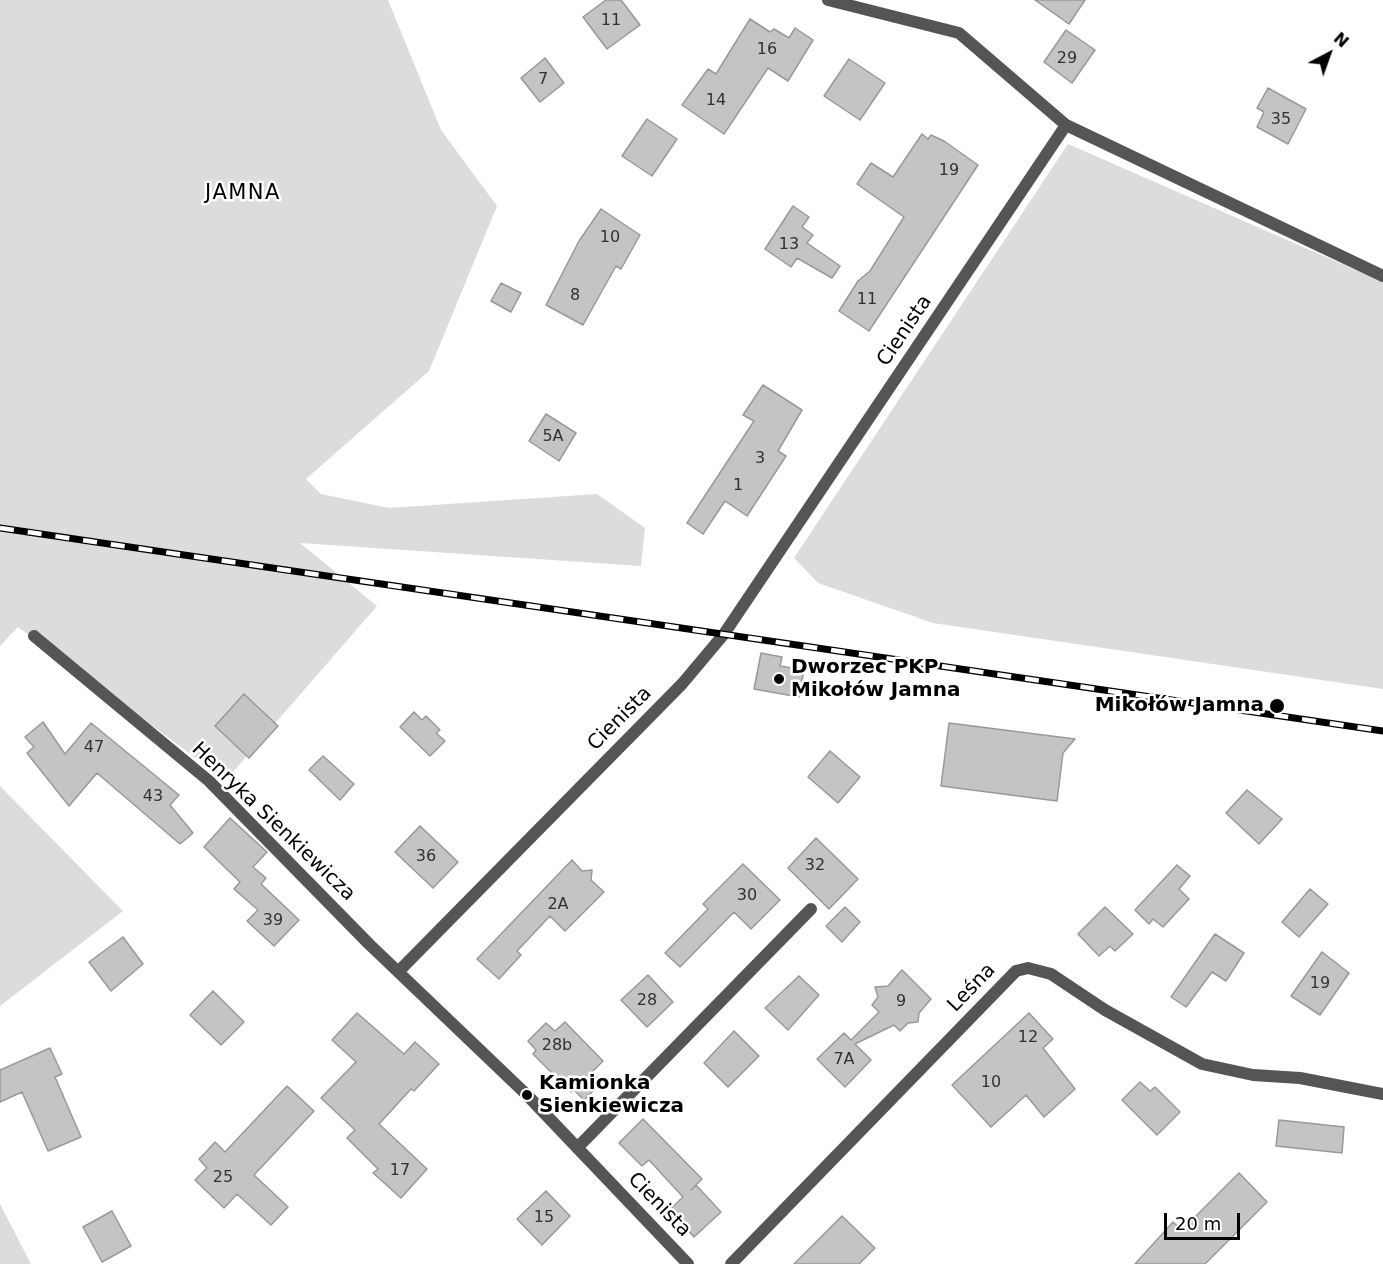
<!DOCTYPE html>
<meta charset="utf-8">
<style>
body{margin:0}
#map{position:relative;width:1383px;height:1264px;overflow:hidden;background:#fff;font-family:"DejaVu Sans",sans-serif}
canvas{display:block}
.north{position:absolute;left:1299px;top:24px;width:60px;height:60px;-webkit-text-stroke:4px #fff;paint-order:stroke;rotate:41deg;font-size:16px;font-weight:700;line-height:24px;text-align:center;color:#000}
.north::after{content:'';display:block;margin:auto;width:21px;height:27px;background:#000;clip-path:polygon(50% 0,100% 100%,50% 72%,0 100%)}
.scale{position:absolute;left:1164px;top:1213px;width:76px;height:27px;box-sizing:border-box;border:3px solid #000;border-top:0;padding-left:8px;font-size:18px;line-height:21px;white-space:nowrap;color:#000;-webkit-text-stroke:4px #fff;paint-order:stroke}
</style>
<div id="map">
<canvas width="1383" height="1264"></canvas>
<div class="north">N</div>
<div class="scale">20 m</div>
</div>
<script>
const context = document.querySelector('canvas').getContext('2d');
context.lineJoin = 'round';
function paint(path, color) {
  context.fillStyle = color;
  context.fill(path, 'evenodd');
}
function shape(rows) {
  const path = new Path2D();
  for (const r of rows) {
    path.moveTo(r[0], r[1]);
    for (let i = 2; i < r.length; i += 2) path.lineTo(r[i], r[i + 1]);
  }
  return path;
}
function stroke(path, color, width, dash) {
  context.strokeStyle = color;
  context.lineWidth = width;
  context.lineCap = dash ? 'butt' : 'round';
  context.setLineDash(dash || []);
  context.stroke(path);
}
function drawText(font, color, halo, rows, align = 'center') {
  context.font = font + ' "DejaVu Sans",sans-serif';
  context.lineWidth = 5;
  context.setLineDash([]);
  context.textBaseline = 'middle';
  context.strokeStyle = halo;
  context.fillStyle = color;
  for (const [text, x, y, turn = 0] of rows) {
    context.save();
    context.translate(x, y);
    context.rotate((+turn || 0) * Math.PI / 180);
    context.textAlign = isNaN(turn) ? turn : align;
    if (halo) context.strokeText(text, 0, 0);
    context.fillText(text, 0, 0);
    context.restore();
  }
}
paint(shape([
 [0,0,388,0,441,130,497,206,429,371,306,479,321,494,389,508,597,494,645,528,641,566,300,543,377,606,226,780,18,627,0,646],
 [1068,144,1383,282,1383,689,933,623,818,583,794,558],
 [0,786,123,911,0,1006],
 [0,1204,31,1264,0,1264]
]), '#dcdcdc');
const building = shape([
 [606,0,621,0,640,25,607,49,583,17,606,0],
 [1035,0,1085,0,1069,24,1035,0],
 [750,19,770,32,774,29,789,38,795,28,813,40,788,81,768,68,724,134,682,105,708,69,716,74,750,19],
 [1066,30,1095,50,1072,83,1044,62,1066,30],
 [545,58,564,83,540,102,521,78,545,58],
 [849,59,885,83,860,120,824,96,849,59],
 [1268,88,1306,109,1288,144,1257,127,1264,112,1257,108,1268,88],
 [647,119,677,139,652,176,622,156,647,119],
 [922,134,928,139,931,135,944,141,978,165,869,331,839,311,858,281,870,271,904,217,857,184,871,163,893,177,922,134],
 [793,206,809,217,802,227,813,235,807,243,840,266,832,278,797,258,791,267,765,249,793,206],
 [601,209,640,235,621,269,616,266,583,325,546,305,579,241,601,209],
 [501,283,521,293,511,312,491,301,501,283],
 [763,385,802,410,778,451,786,456,747,516,725,501,703,534,687,523,754,421,743,415,763,385],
 [546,414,576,433,559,461,529,441,546,414],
 [761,653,782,657,780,666,804,670,799,697,754,689,761,653],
 [244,694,278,726,249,758,215,726,244,694],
 [414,712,422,720,426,716,440,730,436,733,445,741,430,756,400,727,414,712],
 [43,722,65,754,91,723,179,795,170,805,193,833,180,844,97,773,69,806,27,753,34,747,25,737,43,722],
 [949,723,1075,739,1063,753,1057,801,941,786,949,723],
 [830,751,860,777,838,803,808,777,830,751],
 [323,756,354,784,340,800,309,770,323,756],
 [1247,790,1282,819,1259,844,1226,813,1247,790],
 [230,818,267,852,253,867,266,878,261,884,299,920,274,946,247,921,258,910,234,889,240,882,204,847,230,818],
 [420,826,458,862,433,888,395,852,420,826],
 [816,838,858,879,829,909,788,868,816,838],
 [572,860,582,871,592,870,591,880,604,892,565,931,550,916,517,951,521,955,499,979,477,959,572,860],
 [743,864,780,900,751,929,734,912,680,967,665,953,708,909,703,904,743,864],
 [1177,865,1190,876,1179,889,1189,899,1163,927,1153,919,1149,924,1135,910,1177,865],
 [1310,889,1328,904,1299,937,1282,922,1310,889],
 [845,907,860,922,842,942,826,926,845,907],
 [1105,907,1133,934,1115,951,1110,946,1099,956,1078,934,1105,907],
 [1215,934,1244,953,1226,981,1212,972,1186,1007,1171,997,1215,934],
 [123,937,143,964,111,991,89,962,123,937],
 [1322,952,1349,973,1320,1015,1291,996,1322,952],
 [902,970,931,999,919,1013,918,1022,908,1023,900,1031,894,1025,855,1044,871,1060,845,1087,817,1059,844,1033,851,1040,879,1012,872,1005,878,997,875,987,888,986,902,970],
 [648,975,673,1002,647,1027,621,1000,648,975],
 [799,976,819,995,788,1030,765,1008,799,976],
 [213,991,244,1022,221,1045,190,1015,213,991],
 [357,1013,404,1054,415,1042,439,1064,414,1091,411,1089,379,1124,427,1169,401,1198,373,1173,378,1169,347,1138,355,1130,321,1098,356,1062,332,1040,357,1013],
 [1029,1013,1053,1039,1043,1048,1075,1089,1044,1117,1026,1095,991,1127,952,1085,1029,1013],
 [565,1022,603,1061,592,1072,602,1082,584,1100,574,1090,571,1092,533,1054,536,1050,528,1041,546,1023,555,1031,565,1022],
 [734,1031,759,1056,728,1087,704,1063,734,1031],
 [50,1048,62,1074,55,1077,81,1137,48,1151,22,1092,0,1102,0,1070,50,1048],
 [1140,1082,1150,1091,1155,1087,1180,1112,1157,1135,1122,1100,1140,1082],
 [287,1086,314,1111,254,1175,288,1207,271,1225,237,1194,224,1208,195,1180,207,1168,199,1159,206,1152,215,1142,225,1152,287,1086],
 [643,1119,702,1179,691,1190,696,1185,721,1212,694,1237,669,1210,683,1197,649,1160,642,1166,619,1143,643,1119],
 [1279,1120,1344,1127,1342,1153,1276,1146,1279,1120],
 [1239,1173,1267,1202,1205,1264,1135,1264,1173,1222,1182,1230,1239,1173],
 [546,1191,570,1216,542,1245,517,1219,546,1191],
 [112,1211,131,1246,102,1262,83,1227,112,1211],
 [842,1216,875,1248,859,1264,794,1264,842,1216]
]);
paint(building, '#c4c4c4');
stroke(building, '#999', 1.5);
stroke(shape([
 [828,0,959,33,1066,125,1383,276],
 [34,636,209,781,369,944,527,1095,688,1264],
 [399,971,682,684,724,634,1066,125],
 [577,1148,811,909],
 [731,1264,1016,971,1028,968,1051,974,1105,1010,1202,1064,1253,1075,1300,1078,1383,1094]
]), '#555', 12);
const rail = shape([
 [0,528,1383,731]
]);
stroke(rail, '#000', 7);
stroke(rail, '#fff', 4.5, [14]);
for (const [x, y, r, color] of [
 [779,679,6,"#000"],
 [1277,706,8,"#000"],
 [527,1095,6,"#000"]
]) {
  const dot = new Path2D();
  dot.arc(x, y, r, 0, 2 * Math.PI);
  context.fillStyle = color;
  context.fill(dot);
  stroke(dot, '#fff', 2);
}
drawText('16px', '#313131', null, [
 ["11",611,21],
 ["16",767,50],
 ["29",1067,59],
 ["7",543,80],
 ["14",716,101],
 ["35",1281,120],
 ["19",949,171],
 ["10",610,238],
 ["13",789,245],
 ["8",575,296],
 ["11",867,300],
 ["5A",553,437],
 ["3",760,459],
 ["1",738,486],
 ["47",94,748],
 ["43",153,797],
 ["36",426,857],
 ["32",815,866],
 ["30",747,896],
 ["2A",558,905],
 ["39",273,921],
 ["19",1320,984],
 ["28",647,1001],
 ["9",901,1002],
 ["12",1028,1038],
 ["28b",557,1046],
 ["7A",844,1060],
 ["10",991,1083],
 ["17",400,1171],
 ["25",223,1178],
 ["15",544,1218]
]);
drawText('20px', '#000', '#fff', [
 ["Cienista",905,331,-56],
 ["Cienista",620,719,-45],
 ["Henryka Sienkiewicza",273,822,44],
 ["Leśna",972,988,-46],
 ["Cienista",659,1205,46]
]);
drawText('bold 20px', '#000', '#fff', [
 ["Dworzec PKP",791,668],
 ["Mikołów Jamna",791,691],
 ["Mikołów Jamna",1264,706,"right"],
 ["Kamionka",539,1084],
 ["Sienkiewicza",539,1107]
], 'left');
context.letterSpacing = '1.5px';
drawText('21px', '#000', '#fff', [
 ["JAMNA",243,194]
]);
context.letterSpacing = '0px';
</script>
